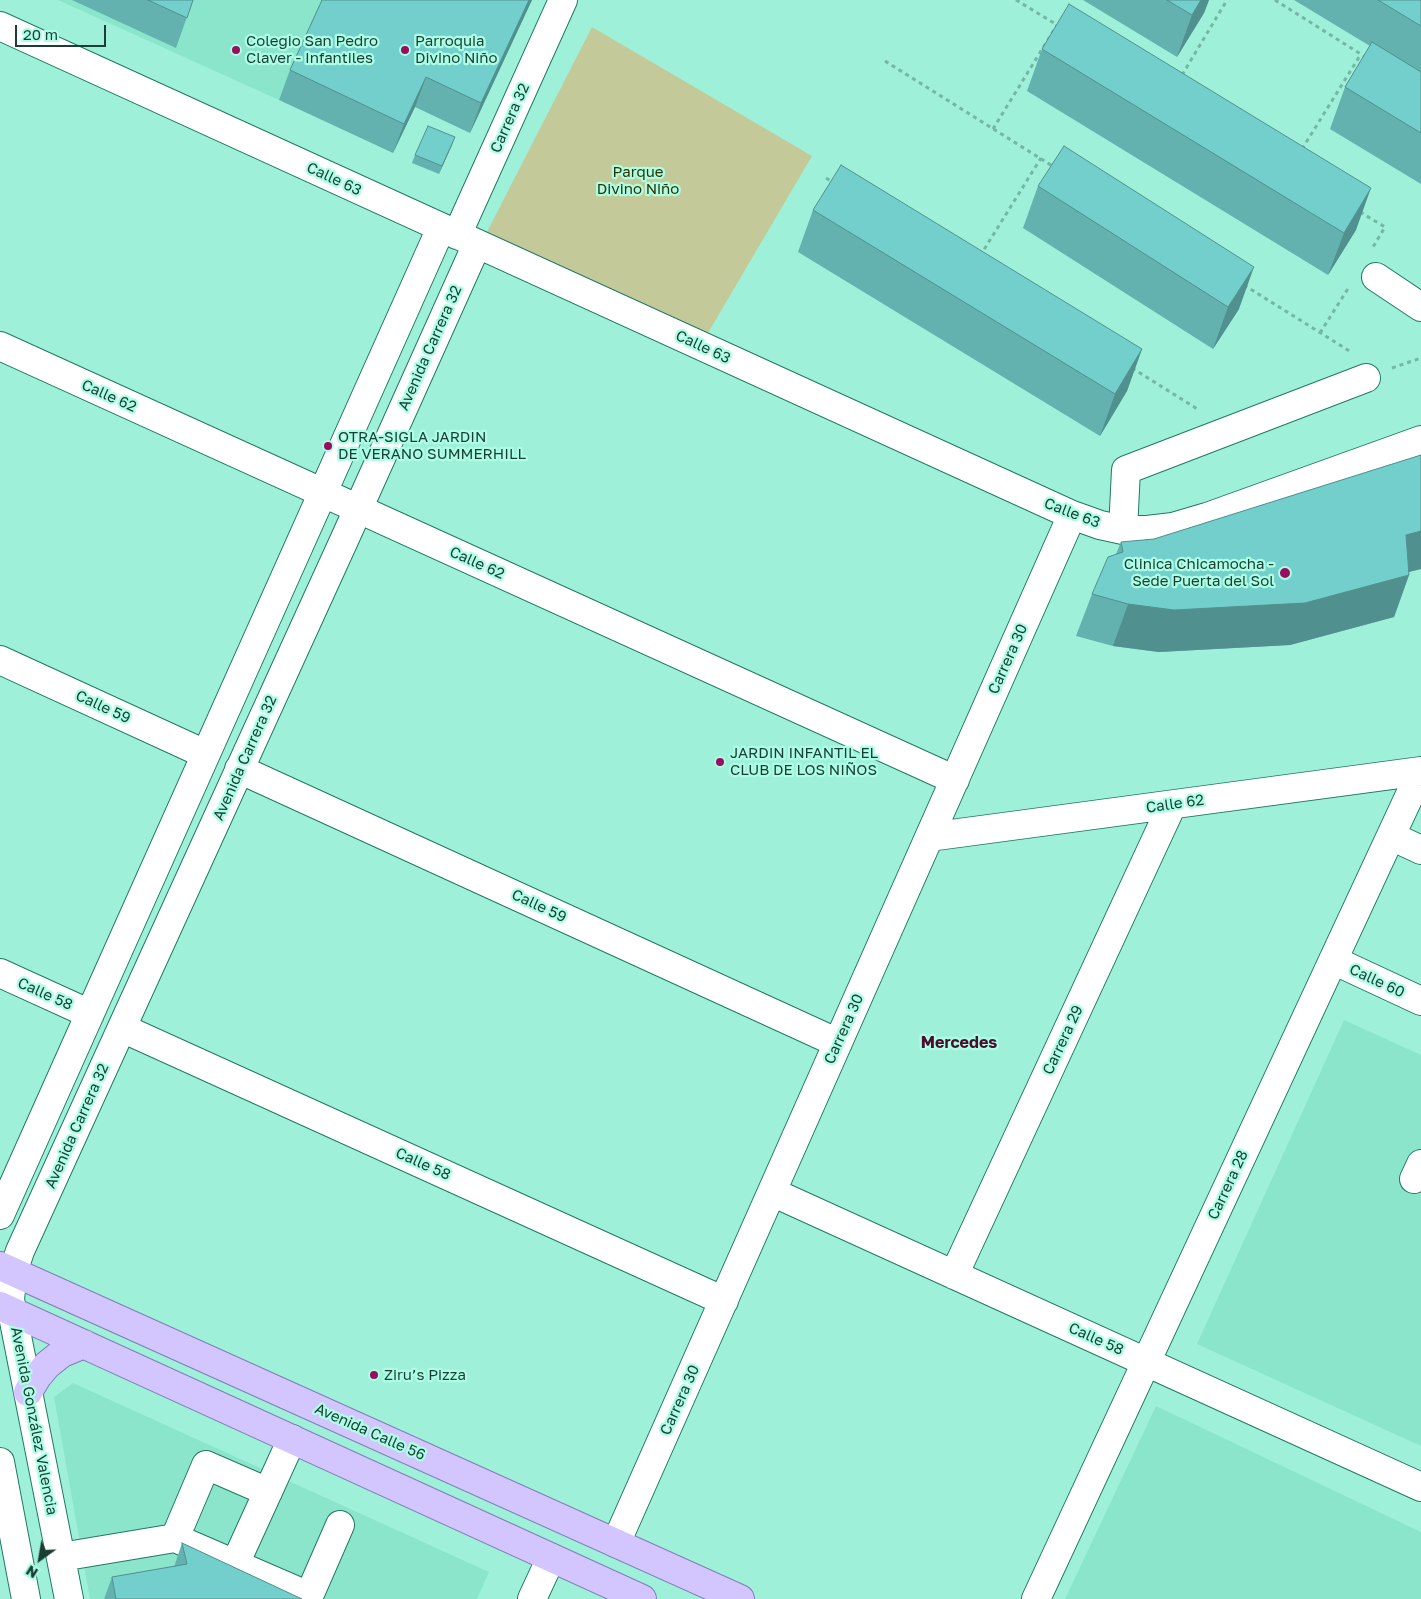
<!DOCTYPE html>
<meta charset="utf-8">
<style>
body{margin:0}
#map{position:relative;width:1421px;height:1599px;overflow:hidden;background:#9ef1d8;font-family:"Golos Text",sans-serif}
canvas{display:block}
.north{position:absolute;left:15px;top:1534px;width:50px;height:50px;-webkit-text-stroke:4px #acfee5;paint-order:stroke;rotate:212deg;font-size:14px;font-weight:700;line-height:20px;text-align:center;color:#1b3d34}
.north::after{content:'';display:block;margin:auto;width:18px;height:22px;background:#1b3d34;clip-path:polygon(50% 0,100% 100%,50% 72%,0 100%)}
.scale{position:absolute;left:15px;top:25px;width:91px;height:22px;box-sizing:border-box;border:2px solid #1b3d34;border-top:0;padding-left:6px;font-size:15px;line-height:18px;white-space:nowrap;color:#1b3d34;-webkit-text-stroke:4px #acfee5;paint-order:stroke}
</style>
<div id="map">
<canvas width="1421" height="1599"></canvas>
<div class="north">N</div>
<div class="scale">20 m</div>
</div>
<script>
const context = document.querySelector('canvas').getContext('2d');
context.lineJoin = 'round';
function paint(path, color) {
  context.fillStyle = color;
  context.fill(path, 'evenodd');
}
function shape(rows) {
  const path = new Path2D();
  for (const r of rows) {
    path.moveTo(r[0], r[1]);
    for (let i = 2; i < r.length; i += 2) path.lineTo(r[i], r[i + 1]);
  }
  return path;
}
function stroke(path, color, width, dash) {
  context.strokeStyle = color;
  context.lineWidth = width;
  context.lineCap = dash ? 'butt' : 'round';
  context.setLineDash(dash || []);
  context.stroke(path);
}
function drawText(font, color, halo, rows, align = 'center') {
  context.font = font + ' "Golos Text",sans-serif';
  context.lineWidth = 4.5;
  context.setLineDash([]);
  context.textBaseline = 'middle';
  context.strokeStyle = halo;
  context.fillStyle = color;
  for (const [text, x, y, turn = 0] of rows) {
    context.save();
    context.translate(x, y);
    context.rotate((+turn || 0) * Math.PI / 180);
    context.textAlign = isNaN(turn) ? turn : align;
    if (halo) context.strokeText(text, 0, 0);
    context.fillText(text, 0, 0);
    context.restore();
  }
}
paint(shape([
 [58,0,325,0,279,100],
 [1344,1020,1421,1055,1421,1446,1197,1344],
 [73,1383,489,1572,477,1599,90,1599,54,1397],
 [1156,1406,1421,1532,1421,1599,1065,1599]
]), '#8ae5cb');
paint(shape([
 [592,27,812,156,708,333,487,232]
]), '#c3c999');
const minor = shape([
 [0,26,1072,515,1100,525,1123,530,1147,530,1173,527,1207,517,1421,440],
 [457,235,563,0],
 [1376,277,1421,307],
 [0,346,955,780],
 [1123,530,1126,470,1366,378],
 [0,660,205,754],
 [239,769,838,1043],
 [1391,836,1421,850],
 [929,837,1421,771],
 [1333,960,1421,1001],
 [0,973,90,1014],
 [122,1028,724,1301],
 [1414,1179,1421,1164],
 [772,1192,1421,1487],
 [0,1215,441,228],
 [954,1275,1172,805],
 [0,1462,26,1599],
 [268,1492,206,1465,175,1538,309,1596,340,1525],
 [616,1543,1072,515],
 [61,1557,175,1538],
 [235,1564,292,1439],
 [69,1599,12,1311,10,1299,13,1272,20,1251,346,536,477,244],
 [532,1599,551,1558],
 [1036,1599,1421,771]
]);
const major = shape([
 [0,1266,740,1599],
 [0,1306,642,1599],
 [28,1392,37,1377,47,1365,62,1353,84,1344]
]);
stroke(minor, '#217964', 30);
stroke(major, '#7f7db7', 30);
stroke(shape([
 [1016,0,1059,26],
 [1275,0,1367,58],
 [885,61,1054,167],
 [1182,75,1227,0],
 [993,129,1057,25],
 [1302,149,1361,54],
 [826,178,834,183],
 [1360,212,1385,227,1373,247],
 [980,256,1041,158],
 [1244,285,1351,352],
 [1320,333,1349,287],
 [1132,368,1199,410],
 [1392,368,1421,358]
]), '#74b7a4', 3, [4, 4]);
stroke(minor, '#fff', 28);
stroke(major, '#d3c6fe', 28);
paint(shape([
 [72,0,193,0,176,48],
 [322,0,532,0,470,133,415,107,393,153,279,100,290,70],
 [1083,0,1209,0,1204,13,1177,57],
 [1294,0,1421,0,1421,184,1330,129,1345,87,1370,46],
 [1042,49,1356,230,1328,275,1027,91],
 [452,145,439,174,412,163,415,155],
 [1038,186,1239,309,1213,349,1023,228],
 [813,210,1142,349,1127,391,1100,436,798,252],
 [1421,455,1421,569,1409,572,1409,575,1394,617,1290,645,1159,652,1113,646,1076,636,1092,594,1116,554,1121,542,1154,539],
 [182,1543,302,1599,104,1599,112,1577,174,1567]
]), '#63b2af');
paint(shape([
 [529,0,532,0,470,133,481,103],
 [1201,0,1209,0,1204,13,1177,57,1192,15],
 [426,77,415,107,393,153,404,124],
 [455,137,452,145,439,174,442,166],
 [1371,188,1356,230,1328,275,1344,233],
 [1254,267,1239,309,1213,349,1228,307],
 [1142,349,1127,391,1100,436,1115,394],
 [1421,531,1421,569,1391,576,1406,535],
 [1409,575,1394,617,1290,645,1159,652,1113,646,1128,604]
]), '#50918f');
const building = shape([
 [148,0,193,0,187,18,148,0],
 [322,0,529,0,481,103,426,77,404,124,290,70,322,0],
 [1167,0,1201,0,1192,15,1167,0],
 [1378,0,1421,0,1421,26,1378,0],
 [1069,4,1371,188,1344,233,1042,49,1069,4],
 [1372,42,1421,72,1421,133,1345,87,1372,42],
 [428,126,455,137,442,166,415,155,428,126],
 [1064,146,1254,267,1228,307,1038,186,1064,146],
 [841,165,1142,349,1115,394,813,210,841,165],
 [1421,455,1421,531,1406,535,1409,575,1305,603,1174,610,1128,604,1092,594,1108,557,1123,552,1121,542,1154,539,1421,455],
 [182,1543,302,1599,116,1599,112,1577,187,1564,182,1543]
]);
paint(building, '#73cfcc');
stroke(building, '#50918f', 1);
for (const [x, y, r, color] of [
 [236,50,5,"#990c5e"],
 [405,50,5,"#990c5e"],
 [328,446,5,"#990c5e"],
 [1285,573,6,"#990c5e"],
 [720,762,5,"#990c5e"],
 [374,1375,5,"#990c5e"]
]) {
  const dot = new Path2D();
  dot.arc(x, y, r, 0, 2 * Math.PI);
  context.fillStyle = color;
  context.fill(dot);
  stroke(dot, '#acfee5', 2);
}
drawText('15px', '#1b3d34', '#acfee5', [
 ["Colegio San Pedro",246,41],
 ["Claver - Infantiles",246,58],
 ["Parroquia",415,41],
 ["Divino Niño",415,58],
 ["OTRA-SIGLA JARDIN",338,437],
 ["DE VERANO SUMMERHILL",338,454],
 ["Clinica Chicamocha -",1274,564,"right"],
 ["Sede Puerta del Sol",1274,581,"right"],
 ["JARDIN INFANTIL EL",730,753],
 ["CLUB DE LOS NIÑOS",730,770],
 ["Ziru’s Pizza",384,1375]
], 'left');
drawText('15px', '#1b3d34', '#acfee5', [
 ["Carrera 32",510,118,-66],
 ["Calle 63",334,179,25],
 ["Calle 63",703,347,25],
 ["Avenida Carrera 32",430,348,-66],
 ["Calle 62",109,396,24],
 ["Calle 63",1072,513,21],
 ["Calle 62",477,563,24],
 ["Carrera 30",1008,659,-66],
 ["Calle 59",103,707,25],
 ["Avenida Carrera 32",245,758,-66],
 ["Calle 62",1175,804,-8],
 ["Calle 59",539,906,25],
 ["Calle 60",1377,981,25],
 ["Calle 58",45,994,24],
 ["Carrera 30",844,1029,-66],
 ["Carrera 29",1063,1040,-65],
 ["Avenida Carrera 32",77,1126,-66],
 ["Calle 58",423,1164,24],
 ["Carrera 28",1228,1185,-65],
 ["Calle 58",1096,1339,24],
 ["Carrera 30",680,1400,-66],
 ["Avenida González Valencia",34,1421,79],
 ["Avenida Calle 56",370,1432,24]
]);
drawText('15px', '#303300', '#acfee5', [
 ["Parque",638,172],
 ["Divino Niño",638,189]
]);
drawText('bold 16px', '#4d0d2f', '#acfee5', [
 ["Mercedes",959,1043]
]);
</script>
